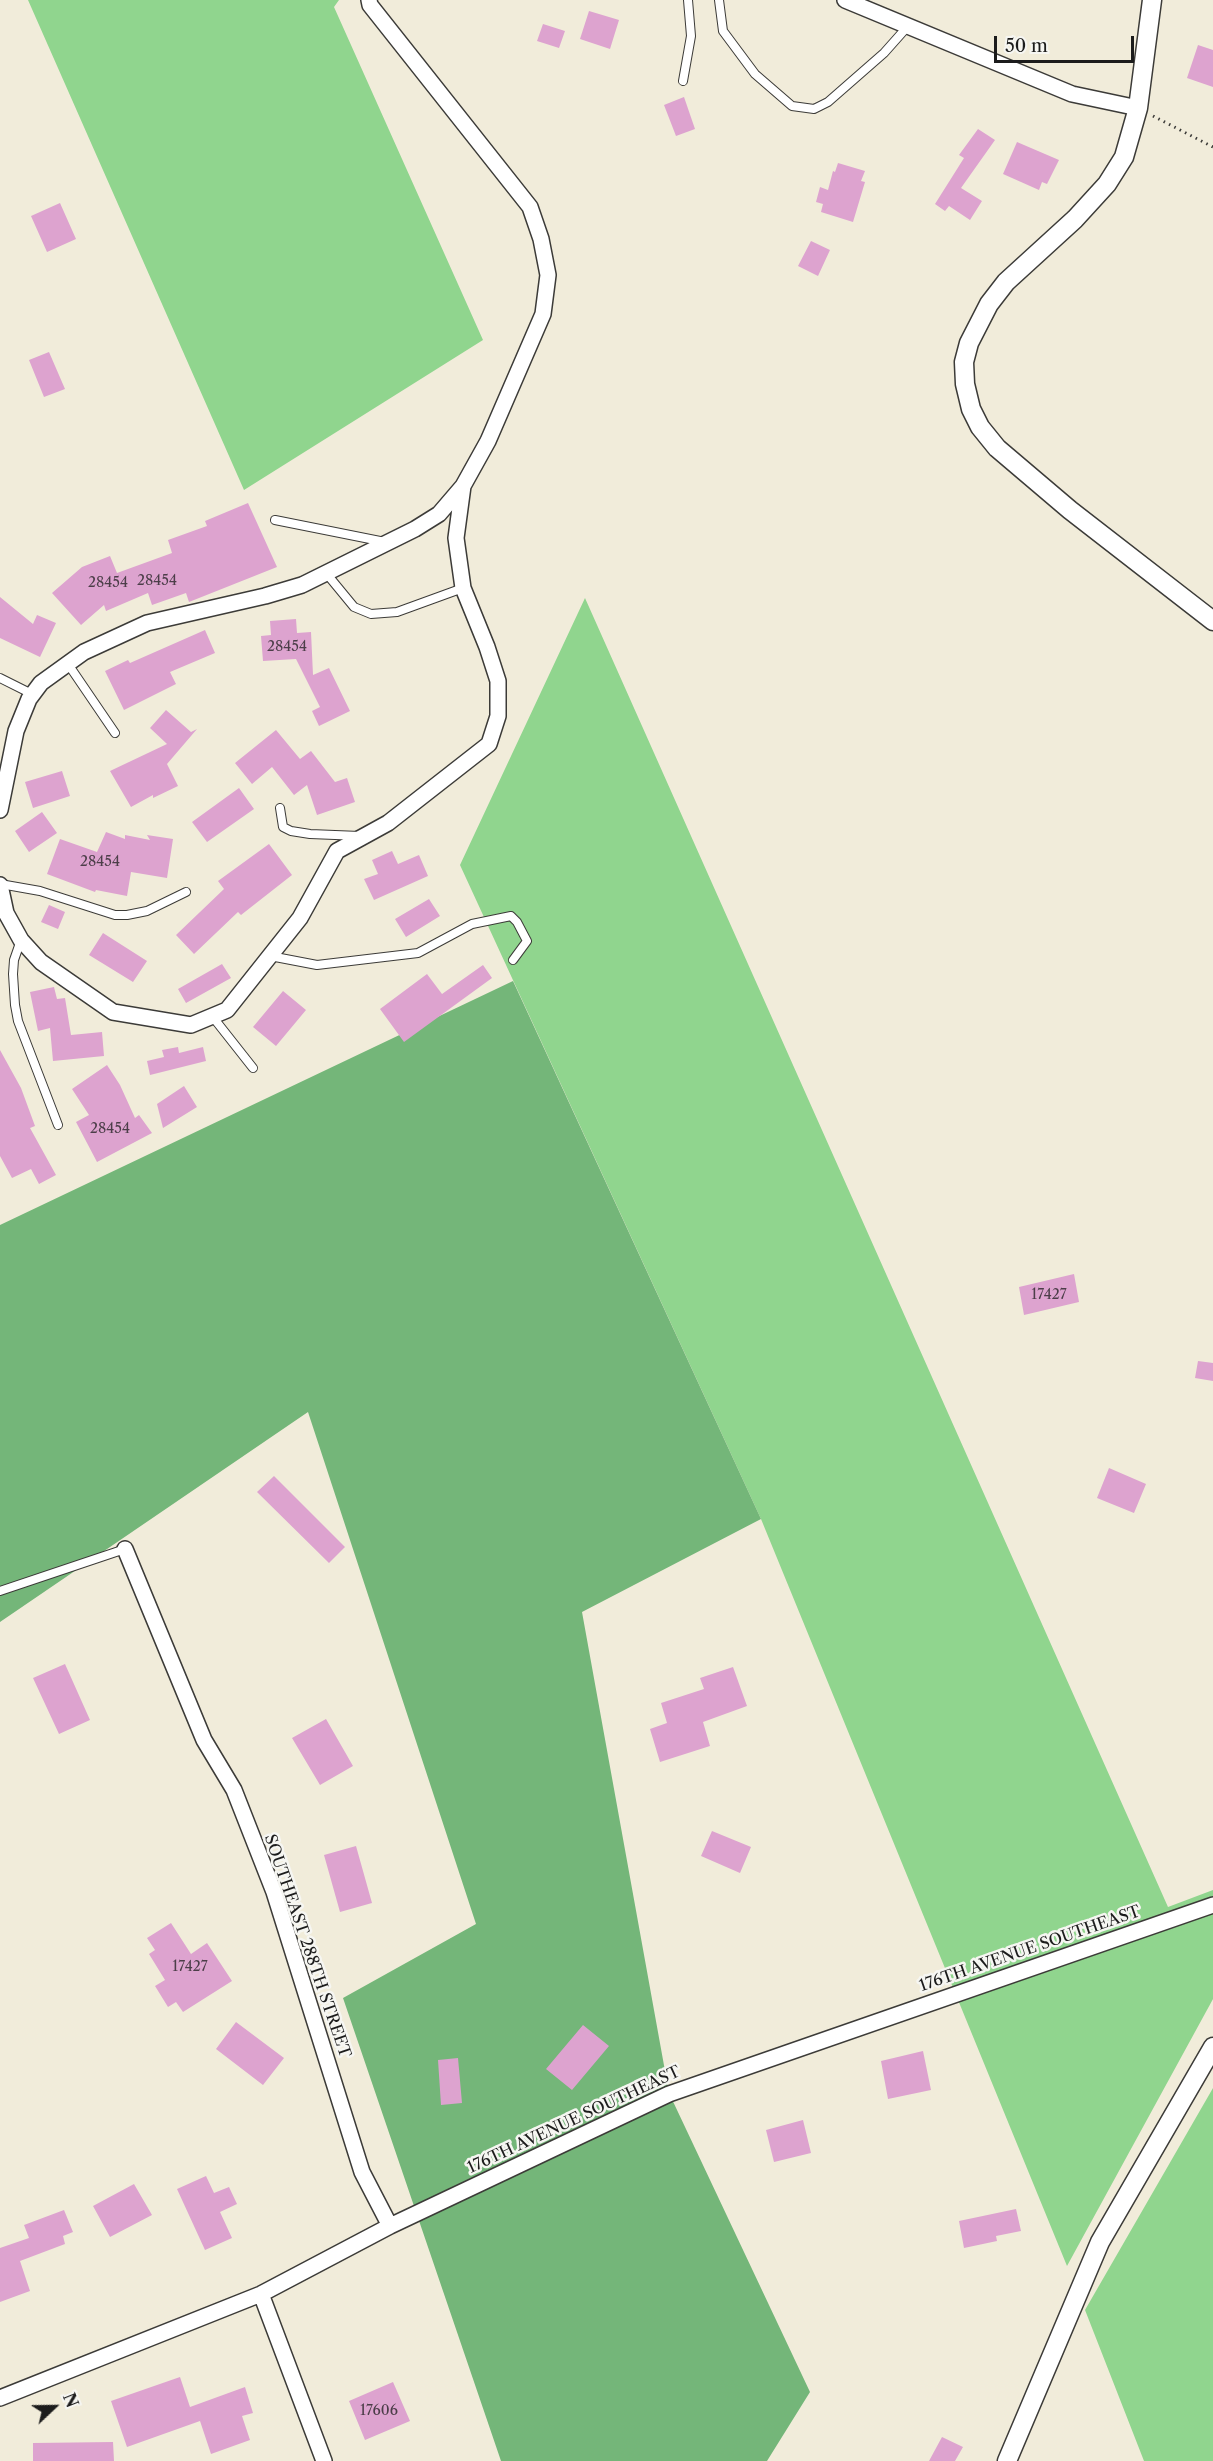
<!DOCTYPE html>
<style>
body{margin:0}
#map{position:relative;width:1213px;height:2461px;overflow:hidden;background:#f1ecda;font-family:"Libre Caslon Text",serif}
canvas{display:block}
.north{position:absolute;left:24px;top:2377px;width:60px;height:60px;-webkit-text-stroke:4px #f6f6f2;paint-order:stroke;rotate:68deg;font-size:16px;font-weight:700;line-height:24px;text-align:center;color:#1c1c1c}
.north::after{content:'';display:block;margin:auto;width:21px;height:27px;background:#1c1c1c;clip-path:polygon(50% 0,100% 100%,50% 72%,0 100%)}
.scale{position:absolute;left:994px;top:36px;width:140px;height:27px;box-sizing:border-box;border:3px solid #1c1c1c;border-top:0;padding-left:8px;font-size:18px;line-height:21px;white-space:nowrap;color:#1c1c1c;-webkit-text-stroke:4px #f6f6f2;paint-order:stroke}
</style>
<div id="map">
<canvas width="1213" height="2461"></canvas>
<div class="north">N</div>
<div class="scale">50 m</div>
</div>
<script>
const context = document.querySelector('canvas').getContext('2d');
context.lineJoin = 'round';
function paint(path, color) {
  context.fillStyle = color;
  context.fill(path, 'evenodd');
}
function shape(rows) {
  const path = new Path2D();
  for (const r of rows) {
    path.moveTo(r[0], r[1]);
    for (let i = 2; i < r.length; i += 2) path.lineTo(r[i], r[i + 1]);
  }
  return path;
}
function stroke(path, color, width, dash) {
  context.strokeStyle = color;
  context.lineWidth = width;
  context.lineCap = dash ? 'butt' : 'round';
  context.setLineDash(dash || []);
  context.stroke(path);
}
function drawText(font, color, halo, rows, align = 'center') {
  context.font = font + ' "Libre Caslon Text",serif';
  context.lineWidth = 5;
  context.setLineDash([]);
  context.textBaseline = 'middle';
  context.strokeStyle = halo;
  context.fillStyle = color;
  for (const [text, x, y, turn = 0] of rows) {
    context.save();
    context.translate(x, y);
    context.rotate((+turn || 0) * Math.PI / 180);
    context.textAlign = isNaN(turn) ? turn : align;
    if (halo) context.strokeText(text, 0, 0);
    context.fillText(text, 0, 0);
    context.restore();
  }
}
paint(shape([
 [28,0,339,0,334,7,483,340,244,490],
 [585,598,1168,1907,1213,1890,1213,1999,1067,2266,761,1519,460,865],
 [1213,2088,1213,2461,1144,2461,1085,2310]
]), '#90d58e');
paint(shape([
 [513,981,761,1519,582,1612,669,2093,810,2392,767,2461,501,2461,343,1998,476,1924,308,1412,0,1622,0,1225]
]), '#74b679');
paint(shape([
 [589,11,619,20,610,49,580,39],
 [543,24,565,31,559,48,537,41],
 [1198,45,1213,50,1213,87,1187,78],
 [684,97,695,129,676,136,664,105],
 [978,129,995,140,961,188,982,201,970,220,949,206,945,211,935,204,964,158,959,155],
 [1017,142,1059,160,1047,184,1042,182,1039,190,1003,174],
 [838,163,865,171,861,181,865,182,853,222,821,212,823,204,816,202,820,187,828,190,833,171,835,172],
 [60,203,76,239,47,252,31,216],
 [811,241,830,250,818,276,798,266],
 [49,352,65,389,44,397,29,360],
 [248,503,277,567,189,602,186,593,152,605,148,593,106,611,104,605,81,625,52,593,82,567,110,556,117,573,172,553,168,540,207,526,205,521],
 [0,597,33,624,37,615,56,623,40,657,0,638],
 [296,619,297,633,311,632,313,675,329,668,350,711,319,726,312,711,320,707,296,659,263,661,261,636,271,635,270,621],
 [205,630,215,653,170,672,176,684,124,710,105,671,128,660,130,663],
 [166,710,191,732,197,729,167,764,178,786,153,798,153,795,131,807,110,771,167,744,150,728],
 [276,730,300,759,311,751,335,782,347,778,355,802,317,815,307,785,294,795,272,767,252,784,235,763],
 [62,771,70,796,33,808,25,782],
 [239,788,254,809,207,842,192,822],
 [42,812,57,833,29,852,15,831],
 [106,832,125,839,125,835,150,840,147,835,173,839,167,878,131,872,127,896,96,890,95,892,47,874,60,839,97,852],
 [269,844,292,875,241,915,238,912,194,954,176,935,224,889,218,881],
 [392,851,398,864,419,855,428,876,374,900,364,879,378,874,372,860],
 [429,899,440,916,406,937,395,919],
 [49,905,65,912,58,929,41,922],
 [103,933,147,961,133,982,89,955],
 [222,964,231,978,186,1003,178,989],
 [483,965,492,978,404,1042,380,1009,427,974,442,994],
 [54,987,57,999,65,998,71,1035,102,1032,104,1056,53,1061,50,1028,38,1031,30,992],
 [283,991,306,1010,276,1046,253,1027],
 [178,1047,179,1053,203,1047,206,1061,150,1075,147,1061,164,1057,162,1050],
 [0,1050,21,1088,35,1126,30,1128,56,1175,39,1184,31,1169,12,1178,0,1156],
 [107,1065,120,1085,135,1118,139,1115,152,1133,97,1162,76,1122,89,1115,72,1089],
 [184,1086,197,1107,163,1128,157,1104],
 [1074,1274,1079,1302,1024,1315,1019,1287],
 [1198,1361,1213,1363,1213,1381,1195,1378],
 [1109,1468,1146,1484,1134,1513,1097,1498],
 [274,1476,345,1547,329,1563,257,1492],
 [65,1664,90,1720,59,1734,33,1678],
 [733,1667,747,1706,703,1722,710,1746,660,1762,650,1729,667,1723,661,1703,704,1689,700,1678],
 [326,1719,353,1766,320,1785,292,1738],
 [712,1831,751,1847,740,1873,701,1856],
 [356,1846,372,1903,340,1912,324,1855],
 [171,1923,191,1954,207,1943,232,1981,183,2012,176,2002,168,2007,155,1986,165,1980,149,1954,155,1950,147,1938],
 [236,2022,284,2058,263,2085,216,2049],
 [583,2025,609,2046,572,2090,546,2069],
 [923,2051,931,2090,888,2099,881,2061],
 [458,2058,462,2103,441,2105,438,2060],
 [803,2120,811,2153,774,2162,766,2130],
 [206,2176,214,2193,229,2187,237,2204,220,2212,232,2238,205,2250,177,2189],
 [134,2184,152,2215,110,2237,93,2206],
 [1016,2209,1021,2231,996,2236,997,2241,964,2248,959,2221],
 [64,2210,73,2232,63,2236,65,2244,20,2261,30,2291,0,2302,0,2248,29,2238,24,2225],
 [180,2377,190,2407,245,2387,253,2413,242,2416,250,2440,211,2454,200,2421,127,2447,111,2401],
 [393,2382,410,2421,365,2440,349,2401],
 [942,2437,963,2447,955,2461,929,2461],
 [113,2442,114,2461,33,2461,33,2443]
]), '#dda3cf');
const service = shape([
 [719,0,723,31,755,74,792,106,814,109,828,102,884,53,908,26],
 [683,81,691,36,688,0],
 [275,520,385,542],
 [326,573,354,607,371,614,397,612,463,588],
 [68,664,115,733],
 [0,678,32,694],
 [280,808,283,827,291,831,310,834,360,836],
 [0,884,40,891,115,915,127,915,147,911,186,892],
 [21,940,14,960,13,974,15,1005,18,1021,58,1125],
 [270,956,317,965,418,953,472,924,511,916,517,922,527,941,513,960],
 [212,1016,253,1068],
 [0,1591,125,1549]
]);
const minor = shape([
 [845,0,1072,94,1138,108],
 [0,810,16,731,29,699,41,683,84,652,147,623,265,596,302,585,415,529,439,514,463,486,488,441,543,314,548,275,541,239,530,207,370,5,369,0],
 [0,885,6,913,21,940,41,962,113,1012,191,1025,227,1010,300,918,337,851,388,823,489,744,498,716,498,681,487,647,463,588,456,538,463,486],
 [125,1549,204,1740,234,1790,274,1892,362,2172,390,2226],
 [261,2294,324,2461],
 [0,2398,261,2294,390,2226,669,2094,1213,1905]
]);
const tertiary = shape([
 [1152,0,1138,108,1124,157,1107,184,1075,219,1006,282,989,304,969,343,964,362,965,384,971,409,980,427,997,448,1070,510,1213,621],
 [1007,2461,1100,2242,1213,2047]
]);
stroke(service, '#3c3b38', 10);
stroke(minor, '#3c3b38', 18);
stroke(tertiary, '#3c3b38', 21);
stroke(shape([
 [1153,116,1213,147]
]), '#3c3b38', 3, [1.5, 4.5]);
stroke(service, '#fff', 8);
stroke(minor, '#fff', 15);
stroke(tertiary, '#fff', 18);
drawText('14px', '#4c3e49', null, [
 ["28454",157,581],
 ["28454",108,583],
 ["28454",287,647],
 ["28454",100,862],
 ["28454",110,1129],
 ["17427",1049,1295],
 ["17427",190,1967],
 ["17606",379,2411]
]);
drawText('16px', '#1c1c1c', '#f6f6f2', [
 ["SOUTHEAST 288TH STREET",307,1946,71],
 ["176TH AVENUE SOUTHEAST",1030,1949,-19],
 ["176TH AVENUE SOUTHEAST",574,2120,-25]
]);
</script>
